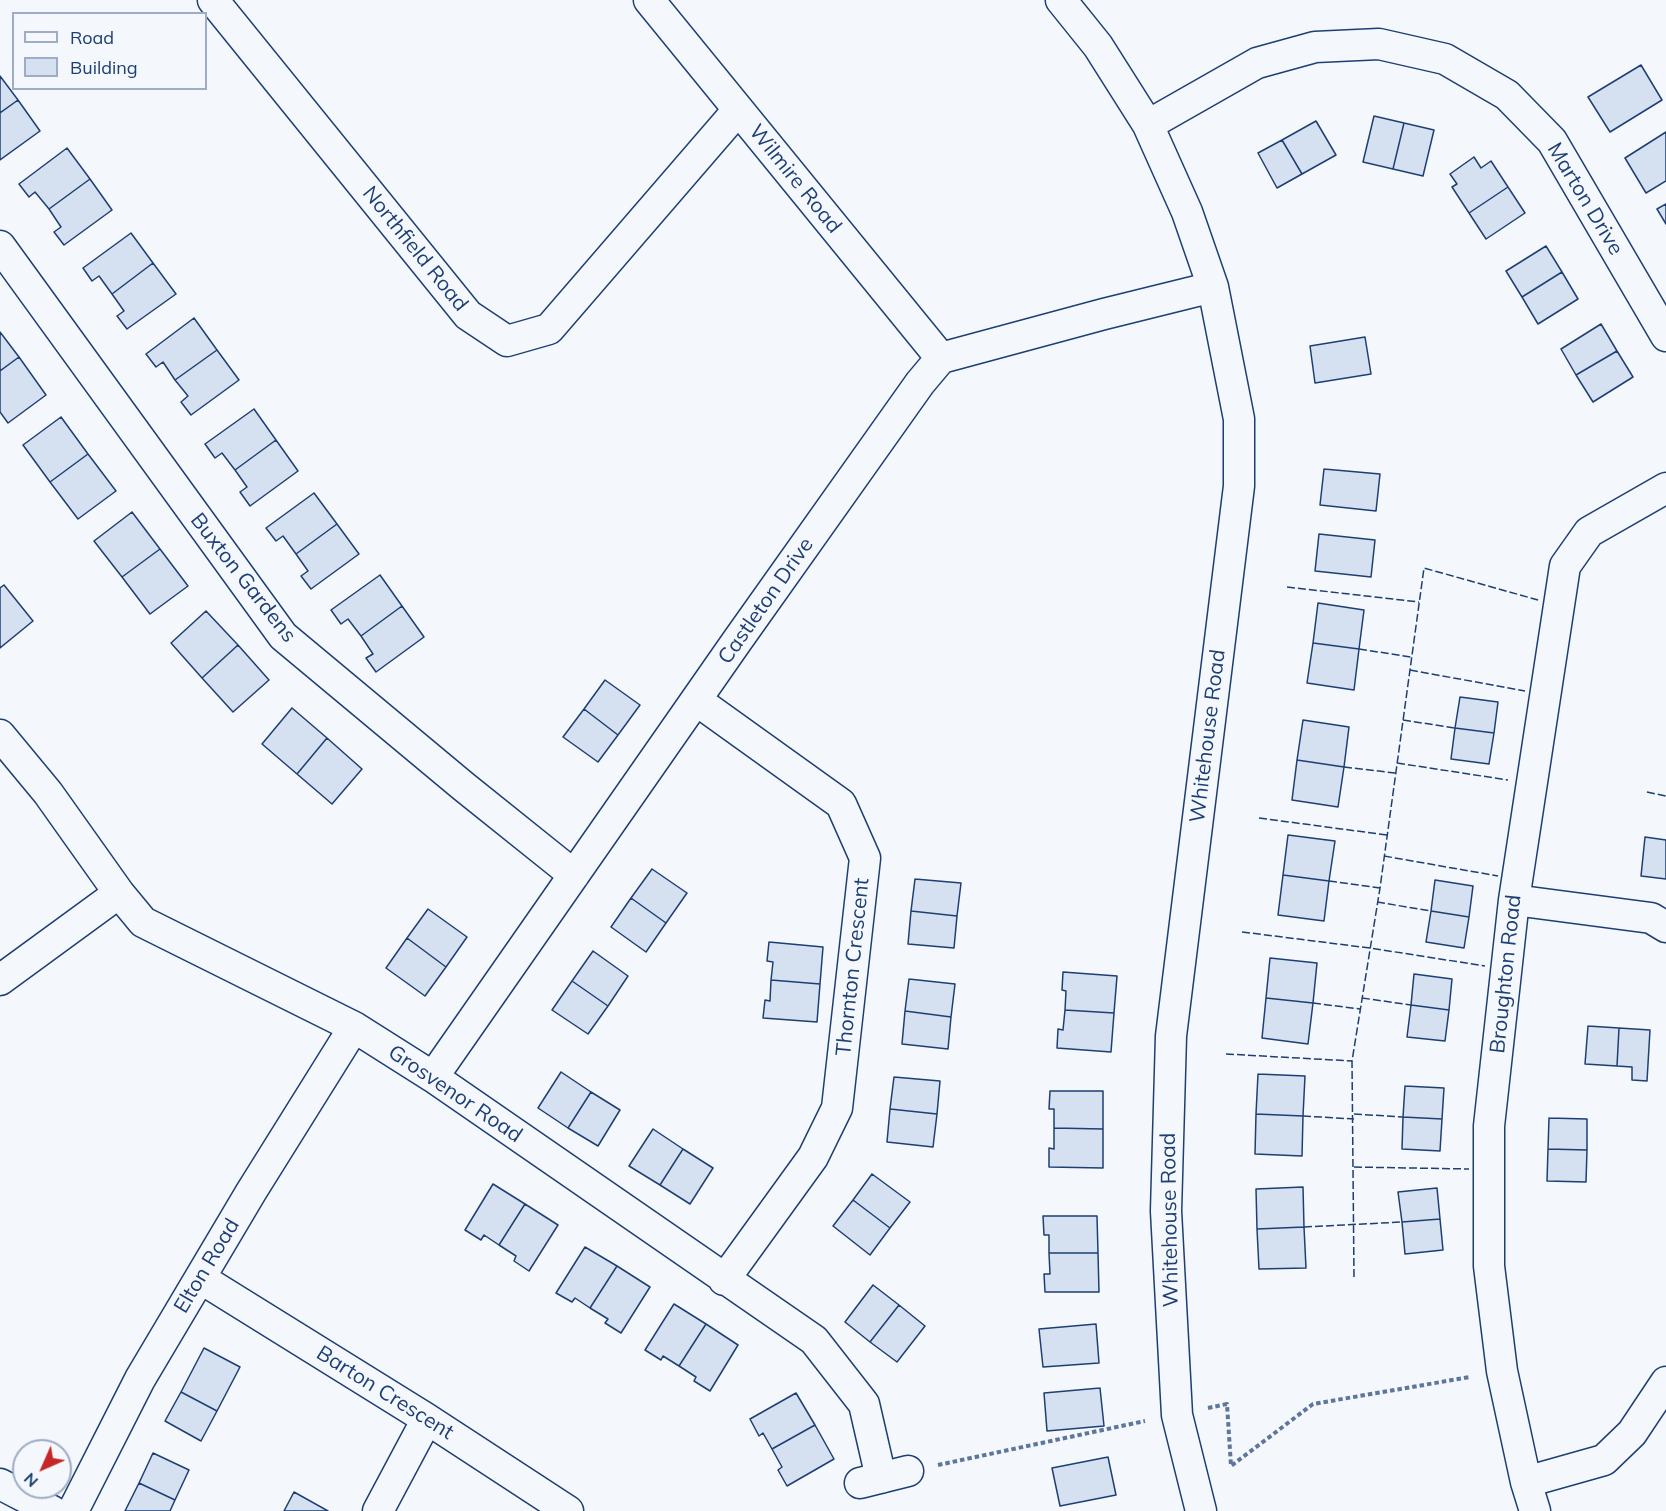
<!DOCTYPE html>
<style>
body{margin:0}
#map{position:relative;width:1666px;height:1511px;overflow:hidden;background:#f4f7fb;font-family:Mulish,sans-serif}
canvas{display:block}
.legend{position:absolute;left:12px;top:12px;width:195px;height:78px;box-sizing:border-box;background:#f4f7fb;border:2px solid #9eadc5;margin:0;padding:8px 10px;list-style:none;font-size:18px;color:#1d3f73}
.legend li{display:flex;align-items:center;gap:12px;height:30px}
.legend b{width:30px;border:2px solid #9eadc5}
.north{position:absolute;left:12px;top:1439px;width:60px;height:60px;box-sizing:border-box;background:#f4f7fb;border:2px solid #9eadc5;border-radius:50%;rotate:225deg;font-size:16px;font-weight:700;line-height:24px;text-align:center;color:#1d3f73}
.north::after{content:'';display:block;margin:auto;width:21px;height:27px;background:#c62828;clip-path:polygon(50% 0,100% 100%,50% 72%,0 100%)}
</style>
<div id="map">
<canvas width="1666" height="1511"></canvas>
<ul class="legend">
<li><b style="height:8px;background:#f4f7fb"></b>Road</li>
<li><b style="height:16px;background:#d5e0f0"></b>Building</li>
</ul>
<div class="north">N</div>
</div>
<script>
const context = document.querySelector('canvas').getContext('2d');
context.lineJoin = 'round';
function paint(path, color) {
  context.fillStyle = color;
  context.fill(path, 'evenodd');
}
function shape(rows) {
  const path = new Path2D();
  for (const r of rows) {
    path.moveTo(r[0], r[1]);
    for (let i = 2; i < r.length; i += 2) path.lineTo(r[i], r[i + 1]);
  }
  return path;
}
function stroke(path, color, width, dash) {
  context.strokeStyle = color;
  context.lineWidth = width;
  context.lineCap = dash ? 'butt' : 'round';
  context.setLineDash(dash || []);
  context.stroke(path);
}
function drawText(font, color, halo, rows, align = 'center') {
  context.font = font + ' Mulish,sans-serif';
  context.lineWidth = 4.5;
  context.setLineDash([]);
  context.textBaseline = 'middle';
  context.strokeStyle = halo;
  context.fillStyle = color;
  for (const [text, x, y, turn = 0] of rows) {
    context.save();
    context.translate(x, y);
    context.rotate((+turn || 0) * Math.PI / 180);
    context.textAlign = isNaN(turn) ? turn : align;
    if (halo) context.strokeText(text, 0, 0);
    context.fillText(text, 0, 0);
    context.restore();
  }
}
const building = shape([
 [1641,65,1662,100,1610,132,1588,97,1641,65],
 [0,76,18,100,0,113,0,76],
 [18,100,40,131,0,160,0,113,18,100],
 [1374,116,1404,123,1393,169,1363,162,1374,116],
 [1316,121,1336,155,1302,174,1282,140,1316,121],
 [1404,123,1434,130,1423,176,1393,169,1404,123],
 [1666,132,1666,181,1646,193,1625,158,1666,132],
 [1282,140,1302,174,1277,188,1258,153,1282,140],
 [67,148,90,179,49,209,35,192,29,197,19,184,67,148],
 [1474,157,1481,168,1491,161,1508,187,1469,213,1452,187,1457,184,1450,174,1474,157],
 [90,179,112,210,64,245,54,232,61,227,49,209,90,179],
 [1508,187,1525,213,1486,239,1469,213,1508,187],
 [1666,204,1666,224,1657,209,1666,204],
 [131,233,153,263,112,294,99,276,92,281,83,268,131,233],
 [1546,246,1562,272,1522,297,1506,271,1546,246],
 [153,263,176,294,127,329,117,316,124,311,112,294,153,263],
 [1562,272,1578,299,1538,324,1522,297,1562,272],
 [194,318,217,350,175,380,163,362,156,367,146,354,194,318],
 [1601,324,1617,351,1576,375,1561,349,1601,324],
 [0,332,19,357,0,371,0,332],
 [1365,337,1371,374,1315,383,1310,346,1365,337],
 [217,350,239,380,191,415,181,402,188,396,175,380,217,350],
 [1617,351,1633,377,1593,402,1576,375,1617,351],
 [19,357,46,395,8,423,0,412,0,371,19,357],
 [254,409,276,440,235,470,222,453,215,458,205,444,254,409],
 [61,417,88,454,50,482,23,445,61,417],
 [276,440,298,471,250,506,240,492,247,487,235,470,276,440],
 [88,454,116,491,78,519,50,482,88,454],
 [1324,469,1380,474,1376,511,1320,505,1324,469],
 [314,493,337,524,296,554,283,536,276,541,266,528,314,493],
 [132,512,160,549,122,577,94,541,132,512],
 [337,524,359,554,311,589,301,576,308,571,296,554,337,524],
 [1319,534,1375,540,1371,577,1315,571,1319,534],
 [160,549,188,586,150,614,122,577,160,549],
 [380,575,402,606,361,636,348,619,341,624,331,610,380,575],
 [4,585,33,621,0,648,0,588,4,585],
 [1318,603,1364,610,1359,649,1313,643,1318,603],
 [402,606,424,637,376,672,366,658,373,654,361,636,402,606],
 [206,611,238,645,202,678,171,643,206,611],
 [1313,643,1359,649,1354,690,1307,683,1313,643],
 [238,645,269,680,233,712,202,678,238,645],
 [605,680,640,705,618,735,584,709,605,680],
 [1460,697,1498,702,1494,733,1455,728,1460,697],
 [292,708,327,738,297,774,262,744,292,708],
 [584,709,618,735,598,762,563,737,584,709],
 [1303,720,1349,727,1344,767,1297,760,1303,720],
 [1455,728,1494,733,1489,764,1451,759,1455,728],
 [327,738,362,769,332,804,297,774,327,738],
 [1297,760,1344,767,1338,807,1292,800,1297,760],
 [1288,835,1335,841,1329,881,1283,875,1288,835],
 [1645,837,1666,840,1666,879,1641,876,1645,837],
 [652,869,687,893,666,923,631,898,652,869],
 [1283,875,1329,881,1324,921,1278,915,1283,875],
 [915,879,961,883,957,916,911,911,915,879],
 [1435,880,1473,886,1469,917,1431,911,1435,880],
 [631,898,666,923,646,952,611,927,631,898],
 [428,909,467,937,446,967,407,938,428,909],
 [911,911,957,916,954,948,908,944,911,911],
 [1431,911,1469,917,1464,948,1426,942,1431,911],
 [407,938,446,967,425,996,386,968,407,938],
 [769,942,823,947,820,984,771,980,773,962,767,961,769,942],
 [593,951,628,976,608,1006,572,981,593,951],
 [1270,958,1317,963,1313,1003,1266,998,1270,958],
 [1063,972,1117,976,1114,1013,1065,1010,1066,991,1062,990,1063,972],
 [1414,974,1452,979,1449,1010,1411,1005,1414,974],
 [909,979,955,984,951,1017,905,1011,909,979],
 [771,980,820,984,817,1022,763,1018,765,1000,770,1001,771,980],
 [572,981,608,1006,588,1034,552,1010,572,981],
 [1266,998,1313,1003,1308,1044,1262,1038,1266,998],
 [1411,1005,1449,1010,1445,1041,1407,1037,1411,1005],
 [1065,1010,1114,1013,1111,1052,1057,1048,1058,1029,1063,1030,1065,1010],
 [905,1011,951,1017,948,1049,902,1044,905,1011],
 [1588,1026,1619,1028,1617,1066,1585,1064,1588,1026],
 [1619,1028,1650,1030,1647,1081,1632,1080,1632,1067,1617,1066,1619,1028],
 [561,1072,591,1092,568,1128,538,1108,561,1072],
 [1258,1074,1305,1076,1303,1116,1256,1114,1258,1074],
 [894,1077,940,1081,937,1114,890,1109,894,1077],
 [1405,1086,1444,1088,1442,1119,1403,1117,1405,1086],
 [1050,1091,1103,1091,1103,1129,1054,1128,1054,1109,1049,1109,1050,1091],
 [591,1092,620,1110,598,1146,568,1128,591,1092],
 [890,1109,937,1114,933,1147,887,1142,890,1109],
 [1256,1114,1303,1116,1302,1156,1255,1154,1256,1114],
 [1403,1117,1442,1119,1440,1151,1402,1149,1403,1117],
 [1549,1118,1587,1119,1587,1150,1548,1149,1549,1118],
 [1054,1128,1103,1129,1103,1168,1049,1167,1049,1148,1054,1149,1054,1128],
 [653,1129,683,1149,660,1185,629,1166,653,1129],
 [683,1149,713,1168,690,1204,660,1185,683,1149],
 [1548,1149,1587,1150,1586,1182,1547,1181,1548,1149],
 [872,1174,910,1202,890,1228,853,1200,872,1174],
 [493,1184,525,1204,499,1245,484,1235,481,1240,465,1230,493,1184],
 [1303,1187,1304,1227,1257,1229,1256,1189,1303,1187],
 [1437,1188,1440,1219,1402,1222,1398,1192,1437,1188],
 [853,1200,890,1228,870,1255,833,1226,853,1200],
 [525,1204,558,1225,529,1271,514,1261,516,1256,499,1245,525,1204],
 [1043,1216,1097,1216,1098,1253,1049,1253,1049,1235,1044,1235,1043,1216],
 [1440,1219,1443,1250,1405,1254,1402,1222,1440,1219],
 [1304,1227,1306,1268,1259,1269,1257,1229,1304,1227],
 [585,1247,617,1266,590,1308,575,1298,572,1302,556,1293,585,1247],
 [1049,1253,1098,1253,1099,1292,1045,1292,1044,1274,1050,1274,1049,1253],
 [617,1266,650,1287,621,1333,605,1323,608,1319,590,1308,617,1266],
 [873,1285,899,1305,870,1342,845,1322,873,1285],
 [674,1304,706,1324,679,1366,663,1356,661,1360,645,1350,674,1304],
 [899,1305,925,1326,897,1362,870,1342,899,1305],
 [706,1324,738,1345,710,1391,694,1381,696,1377,679,1366,706,1324],
 [1096,1324,1099,1363,1043,1367,1039,1329,1096,1324],
 [204,1348,240,1367,217,1411,181,1392,204,1348],
 [1100,1388,1104,1426,1047,1431,1044,1393,1100,1388],
 [181,1392,217,1411,201,1441,165,1421,181,1392],
 [796,1393,815,1425,772,1449,763,1433,759,1436,750,1419,796,1393],
 [815,1425,834,1459,787,1486,778,1470,782,1467,772,1449,815,1425],
 [153,1453,189,1470,175,1500,139,1483,153,1453],
 [1108,1457,1116,1495,1060,1506,1052,1468,1108,1457],
 [139,1483,175,1500,170,1511,125,1511,139,1483],
 [294,1492,328,1511,284,1511,294,1492]
]);
paint(building, '#d5e0f0');
stroke(building, '#1d3f73', 1.5);
const street = shape([
 [213,0,468,315,507,341,549,329,738,110],
 [649,0,941,358],
 [1061,0,1098,46,1148,125,1187,212,1213,287,1239,419,1239,486,1171,1036,1166,1211,1177,1415,1201,1511],
 [1148,125,1257,63,1315,47,1379,44,1445,59,1507,95,1552,141,1666,336],
 [0,246,283,636,463,786,574,875],
 [696,700,841,804,865,858,837,1108,813,1157,724,1280],
 [0,735,48,793,119,893,143,922,354,1027,433,1077,814,1340,864,1404,881,1478],
 [1514,900,1651,918,1666,927],
 [0,980,119,893],
 [433,1077,737,641,920,383,941,358,1104,314,1213,287],
 [200,1278,427,1419,568,1511],
 [1526,1482,1604,1460,1632,1433,1666,1382],
 [860,1483,908,1471],
 [0,1484,52,1511],
 [73,1511,140,1379,251,1192,354,1027],
 [378,1511,427,1419],
 [1535,1511,1526,1482,1502,1371,1489,1266,1489,1126,1514,900,1565,566,1589,532,1666,488]
]);
stroke(street, '#1d3f73', 33);
stroke(shape([
 [1208,1408,1227,1404,1231,1466,1313,1404,1470,1377],
 [938,1465,1145,1421]
]), '#5e769c', 4, [4.5, 3]);
stroke(street, '#f4f7fb', 30);
stroke(shape([
 [1287,587,1419,602],
 [1359,649,1411,657],
 [1410,670,1525,691],
 [1403,720,1455,728],
 [1397,763,1508,780],
 [1344,767,1395,773],
 [1647,792,1666,796],
 [1259,818,1387,835],
 [1384,856,1498,876],
 [1329,881,1380,888],
 [1377,902,1431,911],
 [1242,932,1370,948,1485,966],
 [1362,998,1411,1005],
 [1313,1003,1360,1009],
 [1226,1054,1352,1061],
 [1354,1114,1403,1117],
 [1303,1116,1354,1119],
 [1354,1167,1469,1169],
 [1304,1227,1402,1222],
 [1354,1277,1352,1061,1380,888,1424,568,1538,600]
]), '#1d3f73', 1.5, [8, 3]);
drawText('21px', '#1d3f73', '#f4f7fb', [
 ["Wilmire Road",795,179,51],
 ["Marton Drive",1585,199,59],
 ["Northfield Road",415,249,51],
 ["Buxton Gardens",243,578,52],
 ["Castleton Drive",766,601,-55],
 ["Whitehouse Road",1208,736,-83],
 ["Thornton Crescent",853,967,-84],
 ["Broughton Road",1506,974,-84],
 ["Grosvenor Road",455,1094,34],
 ["Whitehouse Road",1170,1220,-91],
 ["Elton Road",207,1266,-59],
 ["Barton Crescent",385,1393,32]
]);
</script>
